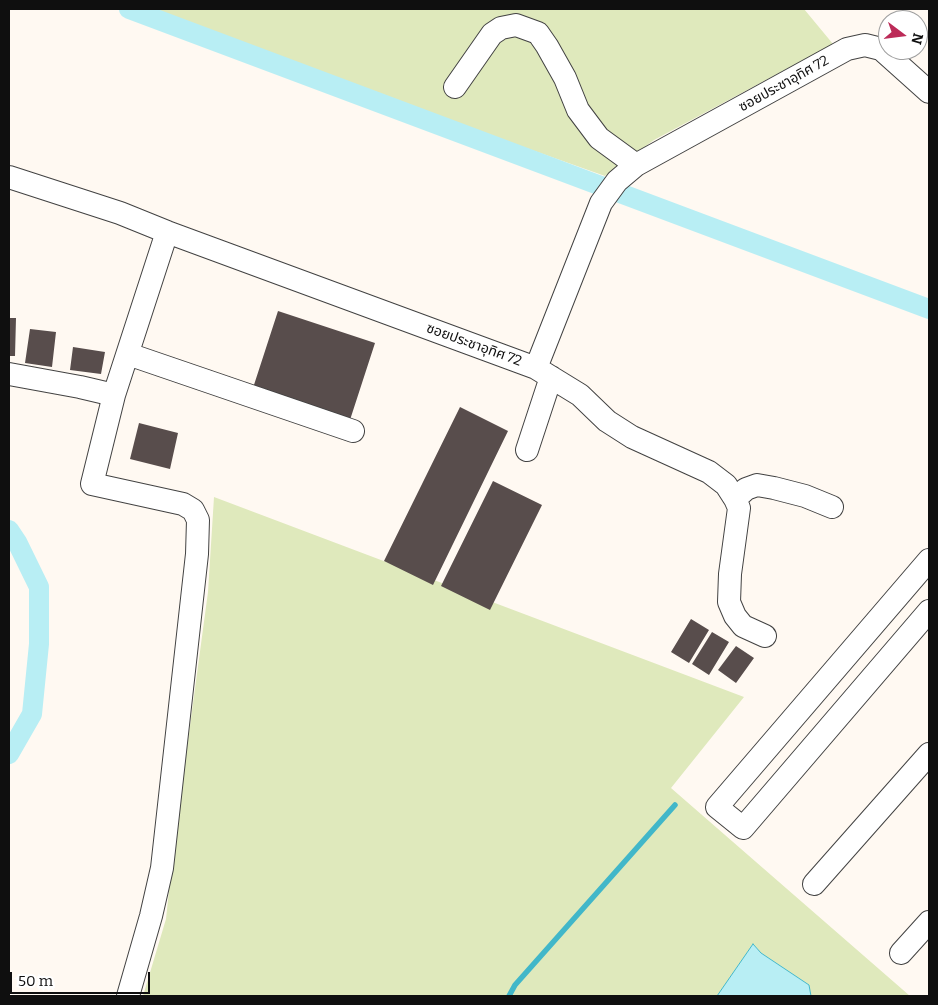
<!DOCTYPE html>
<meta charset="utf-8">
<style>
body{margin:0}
#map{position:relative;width:938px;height:1005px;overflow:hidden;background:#fff9f2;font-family:Bitter,serif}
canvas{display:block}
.frame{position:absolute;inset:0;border:10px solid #0f0f0f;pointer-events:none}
.north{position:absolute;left:878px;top:10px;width:50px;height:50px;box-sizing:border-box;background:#fff;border:1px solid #9f9f9f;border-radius:50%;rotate:105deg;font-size:14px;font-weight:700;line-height:20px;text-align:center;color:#0f0f0f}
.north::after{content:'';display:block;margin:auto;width:18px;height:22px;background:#bc2b58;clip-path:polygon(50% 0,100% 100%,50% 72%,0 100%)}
.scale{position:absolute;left:10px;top:972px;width:140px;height:22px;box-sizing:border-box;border:2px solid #0f0f0f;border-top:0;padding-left:6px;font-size:15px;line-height:18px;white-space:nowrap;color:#0f0f0f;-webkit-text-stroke:4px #fff;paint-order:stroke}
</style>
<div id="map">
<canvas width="938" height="1005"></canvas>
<div class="frame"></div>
<div class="north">N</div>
<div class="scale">50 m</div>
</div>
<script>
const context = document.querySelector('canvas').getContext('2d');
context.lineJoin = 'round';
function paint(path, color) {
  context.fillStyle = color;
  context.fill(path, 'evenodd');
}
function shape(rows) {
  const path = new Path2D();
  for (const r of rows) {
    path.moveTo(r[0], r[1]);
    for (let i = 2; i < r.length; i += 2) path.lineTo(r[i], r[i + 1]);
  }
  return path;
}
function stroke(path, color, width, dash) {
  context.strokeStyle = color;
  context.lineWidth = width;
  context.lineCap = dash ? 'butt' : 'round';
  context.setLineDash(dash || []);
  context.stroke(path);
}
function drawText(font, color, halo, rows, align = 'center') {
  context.font = font + ' Bitter,"Noto Sans Thai",serif';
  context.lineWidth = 5;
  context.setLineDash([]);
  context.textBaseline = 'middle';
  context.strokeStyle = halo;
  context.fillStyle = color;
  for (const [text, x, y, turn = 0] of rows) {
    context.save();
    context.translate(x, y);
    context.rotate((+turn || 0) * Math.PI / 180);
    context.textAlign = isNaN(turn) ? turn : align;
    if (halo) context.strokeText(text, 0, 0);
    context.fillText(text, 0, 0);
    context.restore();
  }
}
paint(shape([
 [142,9,804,9,833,44,654,140,605,176,219,39],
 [214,497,744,697,671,788,910,996,811,996,809,985,761,953,753,944,717,996,143,996,166,919,173,852,208,592]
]), '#dfe9bc');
const water = shape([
 [753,944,761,953,809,985,811,996,717,996,753,944]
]);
paint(water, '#b8eef4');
stroke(water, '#41b7c9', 1);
stroke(shape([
 [509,996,515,985,675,805]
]), '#41b7c9', 5.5);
stroke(shape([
 [129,9,929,309],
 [9,530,17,542,39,587,39,644,32,714,9,754]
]), '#b8eef4', 20);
paint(shape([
 [278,311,375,343,349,423,252,391],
 [9,318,16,318,15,356,9,356],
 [30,329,56,332,52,367,25,363],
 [73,347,105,352,101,374,70,370],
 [460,407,508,431,433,585,384,561],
 [139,423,178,433,170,469,130,459],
 [493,481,542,505,490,610,441,586],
 [691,619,709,630,689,663,671,652],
 [712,632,729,642,709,675,692,664],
 [736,646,754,658,736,683,718,670]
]), '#584d4c');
const minor = shape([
 [455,87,492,34,501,28,516,25,538,33,547,46,565,78,578,110,599,138,636,165],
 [9,177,120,213,167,232],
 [128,354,353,431],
 [536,368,580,395,607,421,632,437,709,472,726,485,735,499,739,508,730,574,729,602,735,616,743,626,765,636],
 [9,374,80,387,114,395,167,232,536,368,601,203,617,181,636,165,847,49,865,45,881,49,929,92],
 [114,395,92,484,183,504,193,510,198,520,197,554,162,868,151,916,128,996],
 [527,450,551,377],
 [735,499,746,489,757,485,774,488,805,496,832,507],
 [929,560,717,807,743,828,929,611],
 [814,884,929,754],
 [901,953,929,922]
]);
stroke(minor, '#424242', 24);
stroke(minor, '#fff', 22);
drawText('14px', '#0f0f0f', '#fff', [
 ["ซอยประชาอุทิศ 72",784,84,-29],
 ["ซอยประชาอุทิศ 72",474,345,20]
]);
</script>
